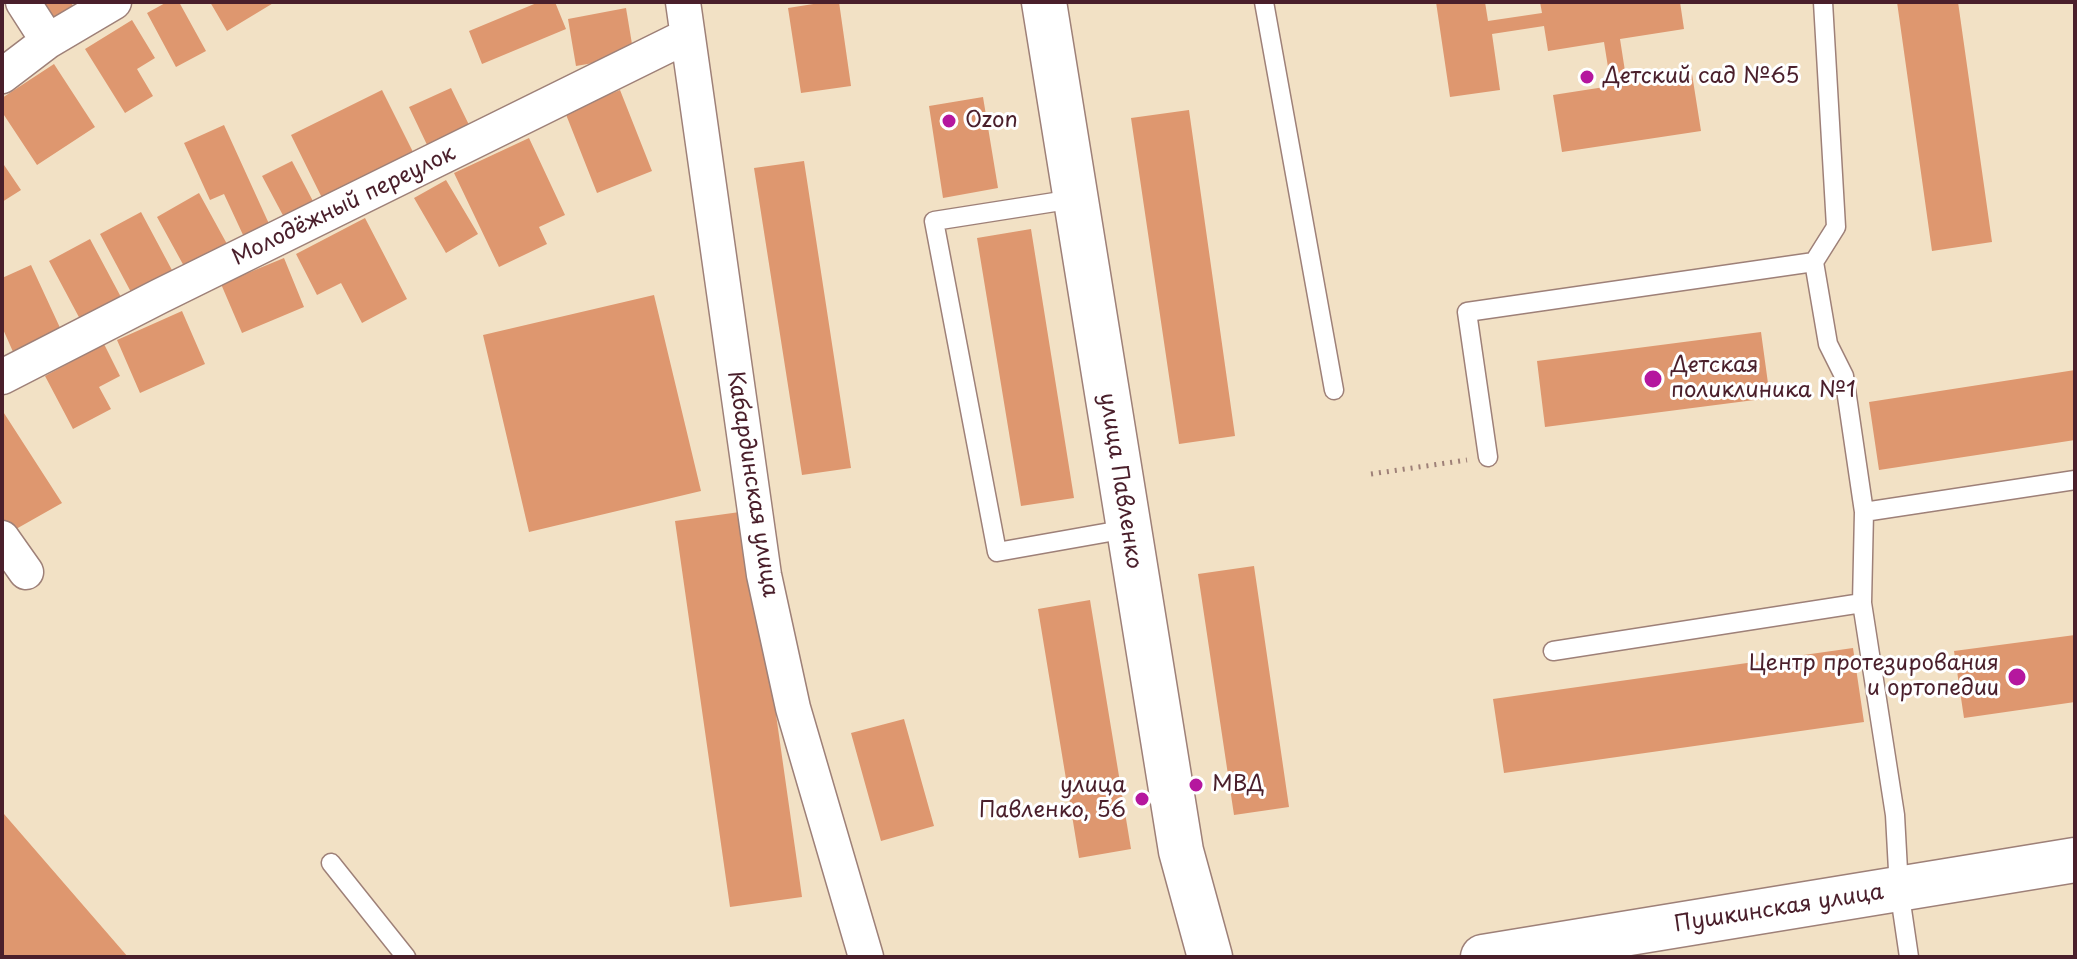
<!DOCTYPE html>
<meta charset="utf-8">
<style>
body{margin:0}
#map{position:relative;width:2077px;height:959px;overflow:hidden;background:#f2e1c5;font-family:"Playpen Sans",sans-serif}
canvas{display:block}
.frame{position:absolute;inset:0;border:4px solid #4a1f2b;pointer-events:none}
</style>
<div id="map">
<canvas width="2077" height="959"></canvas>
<div class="frame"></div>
</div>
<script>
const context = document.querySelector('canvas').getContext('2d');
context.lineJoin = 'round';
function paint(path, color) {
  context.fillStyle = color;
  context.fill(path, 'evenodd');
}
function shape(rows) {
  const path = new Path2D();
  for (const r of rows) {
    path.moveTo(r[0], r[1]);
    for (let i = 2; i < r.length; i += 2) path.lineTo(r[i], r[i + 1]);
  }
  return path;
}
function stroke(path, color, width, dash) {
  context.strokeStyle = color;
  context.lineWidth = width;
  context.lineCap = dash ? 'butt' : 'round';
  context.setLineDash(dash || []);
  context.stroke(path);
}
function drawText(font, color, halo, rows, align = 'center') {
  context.font = font + ' "Playpen Sans",sans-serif';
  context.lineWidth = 6;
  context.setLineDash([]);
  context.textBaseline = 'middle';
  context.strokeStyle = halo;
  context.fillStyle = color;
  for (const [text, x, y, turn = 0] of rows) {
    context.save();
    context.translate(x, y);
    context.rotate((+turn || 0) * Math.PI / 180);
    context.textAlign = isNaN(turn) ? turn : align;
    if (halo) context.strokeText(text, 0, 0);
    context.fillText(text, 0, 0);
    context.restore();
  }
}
paint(shape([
 [42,2,71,2,77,13,58,25],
 [167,2,179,2,206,51,176,67,147,13],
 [210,2,275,2,227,31],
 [539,2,555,2,566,29,482,64,469,31],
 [826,2,839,2,851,86,801,93,788,8],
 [1436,2,1485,2,1488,21,1542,13,1540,2,1680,2,1684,29,1620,39,1627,84,1692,74,1701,131,1562,152,1553,95,1611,86,1604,42,1548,51,1544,26,1492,34,1500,90,1450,97],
 [1897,2,1958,2,1992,242,1932,251],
 [626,8,634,56,576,66,568,19],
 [132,20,155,58,137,69,153,96,125,113,85,49],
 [54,64,95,127,37,165,2,112,2,98],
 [451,88,471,129,429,149,409,107],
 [382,90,416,158,325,204,291,135],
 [620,90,652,171,597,193,565,112],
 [983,97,998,188,943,198,929,106],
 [1189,110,1235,436,1179,444,1131,118],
 [224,125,270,226,244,237,224,194,210,200,184,143],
 [529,138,565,215,539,227,547,244,499,267,454,173],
 [292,161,315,205,286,221,262,176],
 [804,161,851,468,802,475,754,168],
 [2,162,21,190,2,202],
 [446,180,478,234,446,253,414,198],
 [199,193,227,244,185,268,157,217],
 [141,212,173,272,132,294,100,234],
 [365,218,407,299,362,323,341,283,317,295,296,254],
 [1031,229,1074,498,1021,506,977,238],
 [90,239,122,299,81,321,49,261],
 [284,258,304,307,242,333,221,284],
 [31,265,62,332,14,354,2,327,2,278],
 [654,295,701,491,529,532,483,335],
 [182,311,205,364,140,393,117,340],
 [1761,332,1770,398,1545,427,1537,361],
 [104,344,120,376,99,387,111,409,73,429,45,376],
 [2075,370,2075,440,1879,470,1869,402],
 [2,410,62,503,9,533,2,522],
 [747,511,802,897,730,907,675,521],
 [1254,566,1289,807,1234,815,1198,574],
 [1090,600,1131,849,1079,858,1038,609],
 [2075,635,2075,702,1964,718,1954,651],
 [1853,648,1864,722,1504,773,1493,699],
 [904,719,934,826,881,841,851,733],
 [4,814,128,957,2,957]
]), '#de976f');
const service = shape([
 [1264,2,1334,390],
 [1823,2,1836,227,1814,262,1828,344,1844,376,1864,512,1862,603,1895,815,1899,889,1909,957],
 [1074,199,934,221,997,552,1127,529],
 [1488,457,1467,312,1814,262],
 [1864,512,2075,480],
 [1553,651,1862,603],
 [331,863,406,957]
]);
const minor = shape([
 [23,2,48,41],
 [683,2,764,575,793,708,866,957],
 [2,76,48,41,114,2],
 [2,377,160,296,687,36],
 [2,538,26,572]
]);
const secondary = shape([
 [1044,2,1181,851,1210,957],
 [1483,957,2075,860]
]);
stroke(service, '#9e8078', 21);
stroke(minor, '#9e8078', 37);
stroke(secondary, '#9e8078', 47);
stroke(shape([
 [1371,474,1467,460]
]), '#9e8078', 5, [2, 6]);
stroke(service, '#fff', 18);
stroke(minor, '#fff', 34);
stroke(secondary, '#fff', 44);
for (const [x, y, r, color] of [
 [1587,77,8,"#b5179e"],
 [949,121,8,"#b5179e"],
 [1653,379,10,"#b5179e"],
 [2017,677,10,"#b5179e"],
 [1196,785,8,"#b5179e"],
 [1142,799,8,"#b5179e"]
]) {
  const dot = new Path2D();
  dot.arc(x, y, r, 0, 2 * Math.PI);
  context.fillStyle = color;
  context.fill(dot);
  stroke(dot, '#fff', 3);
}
drawText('22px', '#4a1f2b', '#fff', [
 ["Детский сад №65",1603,77],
 ["Ozon",965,121],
 ["Детская",1671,366],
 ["поликлиника №1",1671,391],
 ["Центр протезирования",1999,664,"right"],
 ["и ортопедии",1999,689,"right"],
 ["МВД",1212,785],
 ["улица",1126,786,"right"],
 ["Павленко, 56",1126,811,"right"]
], 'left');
drawText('22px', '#4a1f2b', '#fff', [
 ["Молодёжный переулок",344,206,-26],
 ["улица Павленко",1120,481,81],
 ["Кабардинская улица",752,484,81],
 ["Пушкинская улица",1779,909,-9]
]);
</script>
